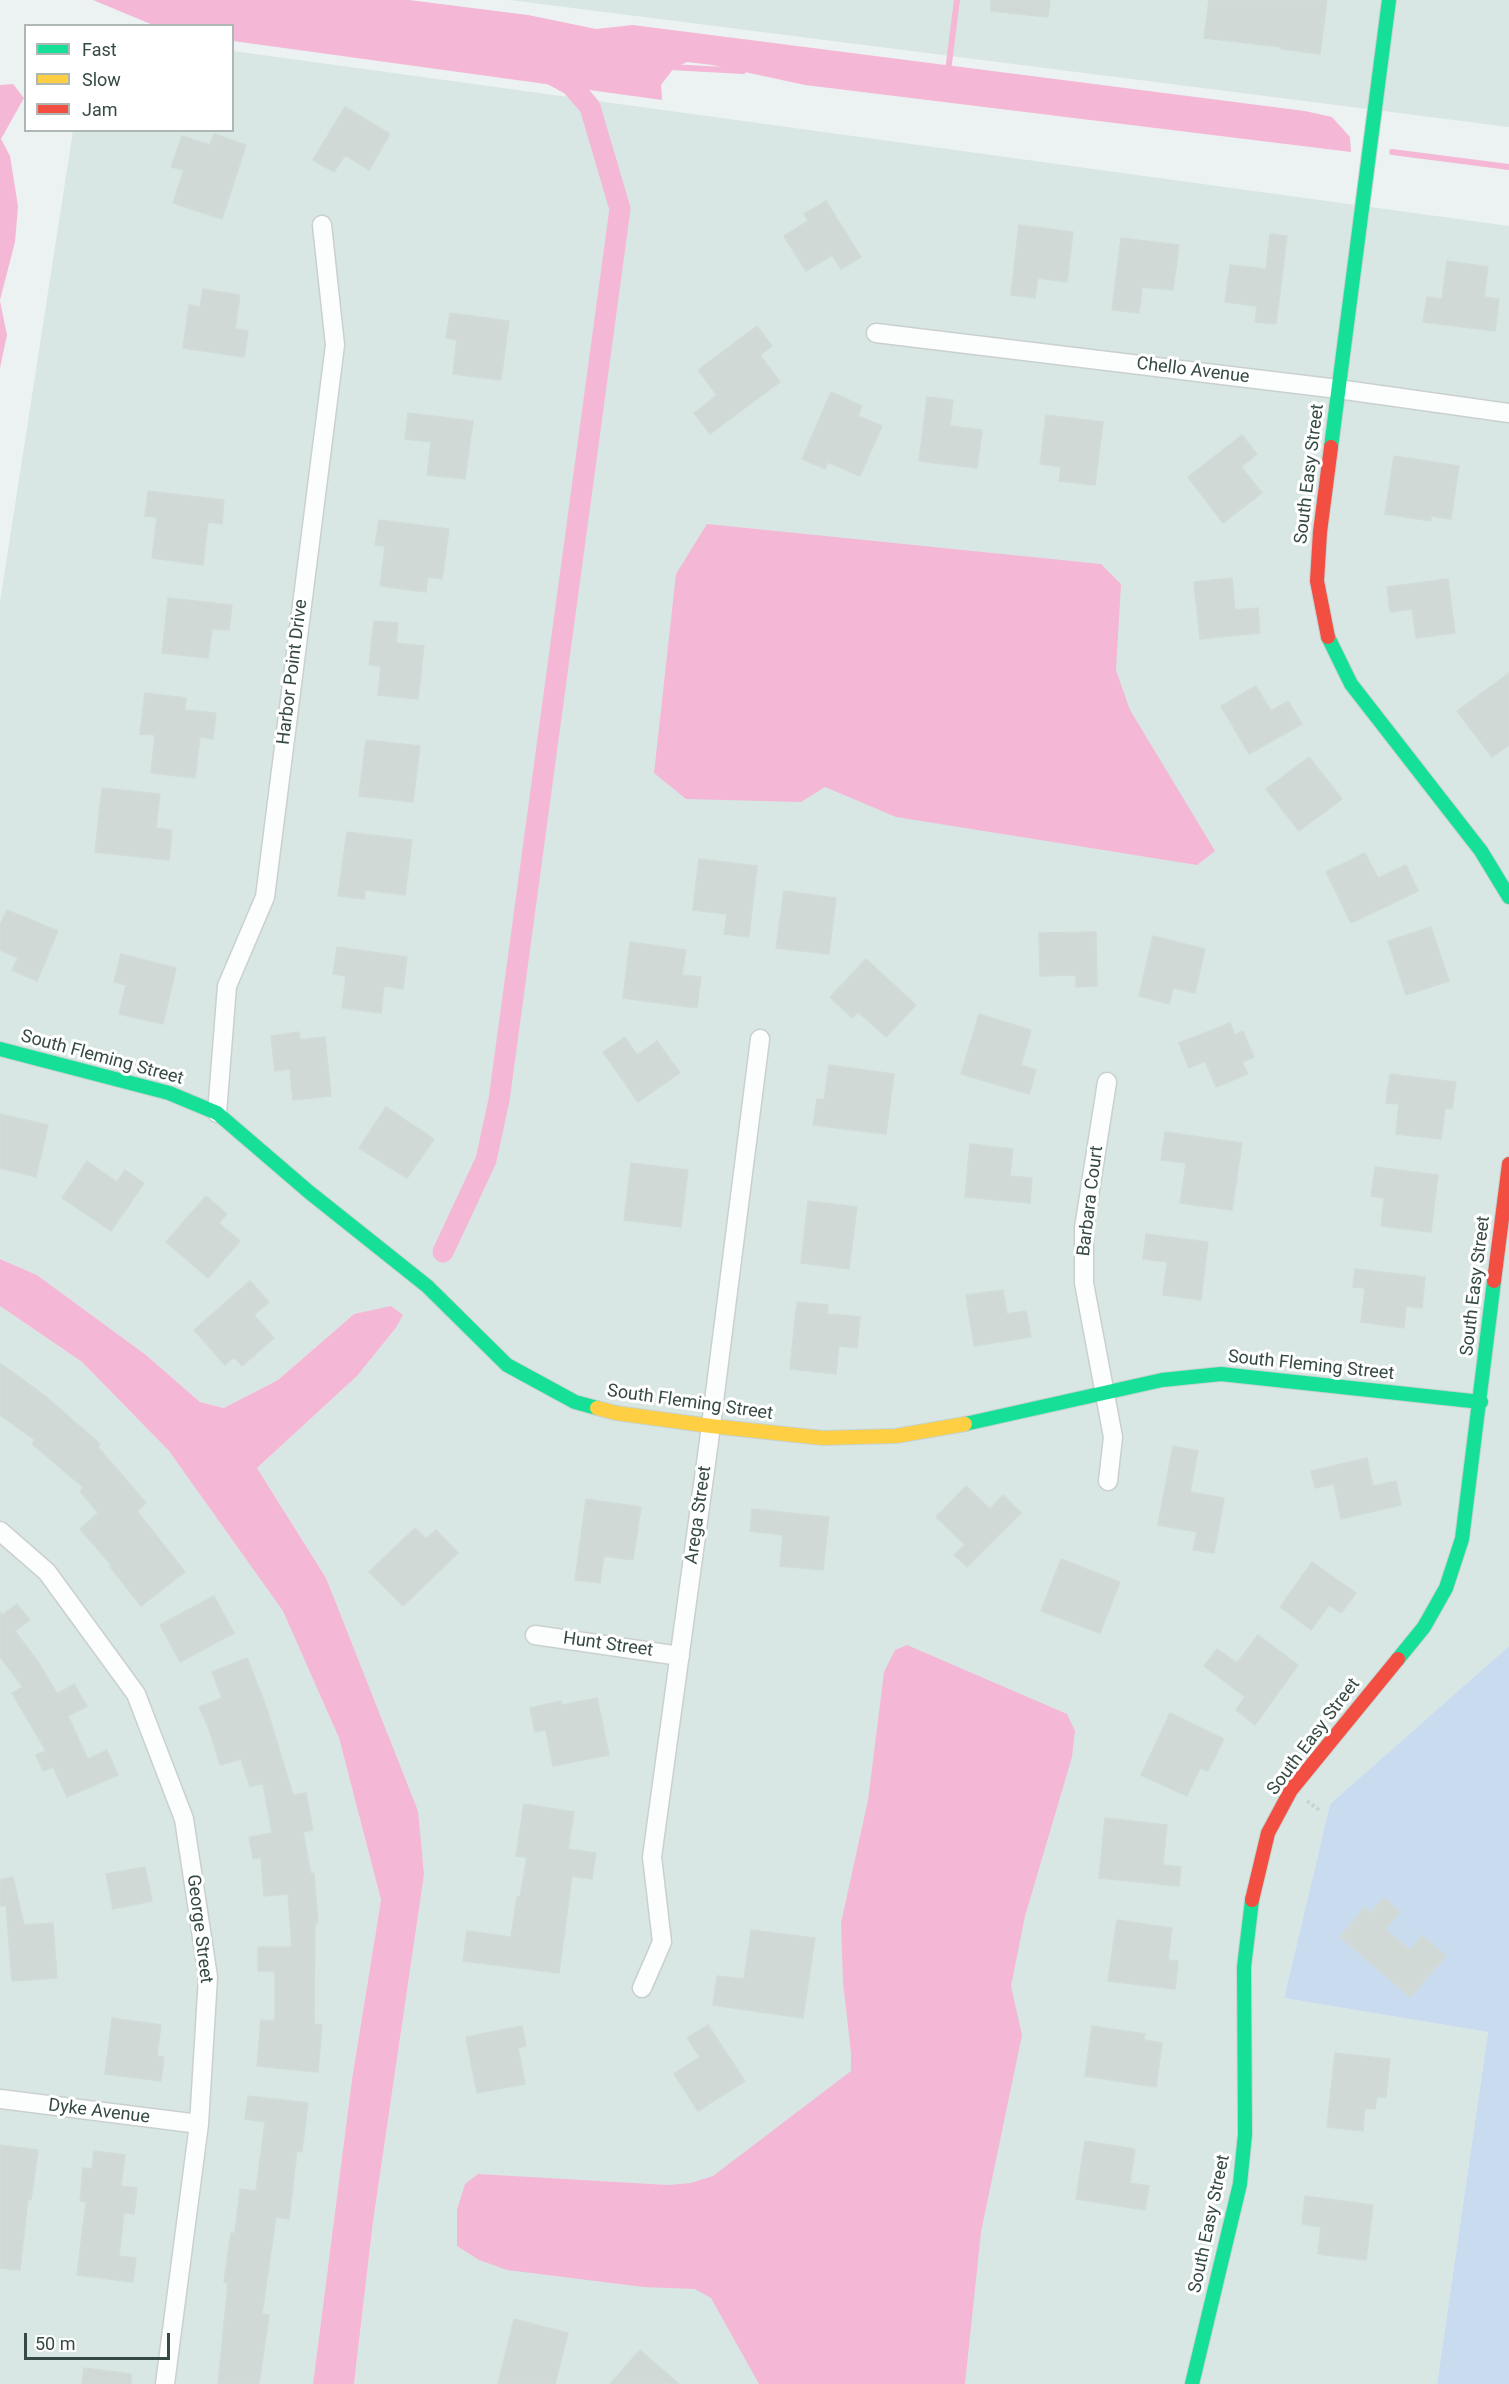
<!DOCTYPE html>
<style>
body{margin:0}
#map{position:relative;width:1509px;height:2384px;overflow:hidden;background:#ecf2f1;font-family:Roboto,sans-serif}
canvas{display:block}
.legend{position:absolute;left:24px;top:24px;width:210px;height:108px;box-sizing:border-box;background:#fff;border:2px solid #afb7b4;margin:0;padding:8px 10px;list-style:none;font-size:18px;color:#364a44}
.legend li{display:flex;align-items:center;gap:12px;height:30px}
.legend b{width:30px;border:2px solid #afb7b4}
.scale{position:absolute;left:24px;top:2333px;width:146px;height:27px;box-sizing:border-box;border:3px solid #364a44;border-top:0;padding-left:8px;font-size:18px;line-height:21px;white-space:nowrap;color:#364a44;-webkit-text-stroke:4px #fff;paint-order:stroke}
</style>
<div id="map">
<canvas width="1509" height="2384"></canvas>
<ul class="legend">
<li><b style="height:8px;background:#16e098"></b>Fast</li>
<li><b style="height:8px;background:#ffcf43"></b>Slow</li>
<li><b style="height:8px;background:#f24e42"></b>Jam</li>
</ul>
<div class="scale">50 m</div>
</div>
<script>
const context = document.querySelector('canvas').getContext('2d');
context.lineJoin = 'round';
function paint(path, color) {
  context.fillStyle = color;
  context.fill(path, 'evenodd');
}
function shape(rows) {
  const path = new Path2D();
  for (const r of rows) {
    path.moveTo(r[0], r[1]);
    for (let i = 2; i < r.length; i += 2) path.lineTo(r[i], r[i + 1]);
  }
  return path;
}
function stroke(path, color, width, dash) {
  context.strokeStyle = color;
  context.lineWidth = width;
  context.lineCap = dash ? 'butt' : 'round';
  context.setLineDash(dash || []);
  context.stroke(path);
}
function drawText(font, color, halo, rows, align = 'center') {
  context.font = font + ' Roboto,sans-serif';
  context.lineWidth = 6;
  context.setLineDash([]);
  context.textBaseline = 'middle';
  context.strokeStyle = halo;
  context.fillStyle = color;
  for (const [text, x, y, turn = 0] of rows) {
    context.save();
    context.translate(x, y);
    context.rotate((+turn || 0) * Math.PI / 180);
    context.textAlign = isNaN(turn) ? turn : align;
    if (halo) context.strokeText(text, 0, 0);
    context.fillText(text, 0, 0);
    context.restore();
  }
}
paint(shape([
 [510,0,1509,0,1509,127],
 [233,51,1509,226,1509,1646,1330,1804,1284,1998,1488,2032,1437,2384,354,2384,373,2222,424,1875,326,1578,257,1468,357,1376,395,1329,354,1314,278,1380,225,1408,200,1402,146,1355,37,1275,0,1259,0,602,73,131,232,130],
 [0,1306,82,1362,169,1451,284,1611,339,1738,381,1900,352,2079,313,2384,0,2384]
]), '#d9e7e4');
paint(shape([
 [1509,1646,1509,2384,1437,2384,1488,2032,1284,1998,1330,1804]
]), '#c9dbef');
paint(shape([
 [93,0,409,0,528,15,596,29,633,25,1305,111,1332,117,1350,137,1351,152,805,85,712,65,687,62,674,68,661,85,662,100,233,41,232,26,153,25],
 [13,84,24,98,1,139,10,156,18,206,15,242,0,300,0,85],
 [0,301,7,335,0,368],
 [707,524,1101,564,1121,584,1116,670,1130,710,1215,851,1197,865,896,817,825,787,801,802,686,799,654,773,676,574],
 [0,1259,37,1275,146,1355,200,1402,224,1408,278,1380,354,1314,391,1306,403,1315,395,1329,357,1376,257,1468,326,1578,418,1811,424,1875,373,2222,354,2384,313,2384,352,2079,381,1900,339,1738,283,1611,169,1451,82,1362,0,1306],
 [907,1645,1067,1714,1075,1731,1072,1757,1025,1916,1011,1986,1022,2035,981,2232,965,2384,759,2384,711,2298,695,2289,643,2287,507,2270,479,2260,457,2246,457,2210,465,2184,478,2174,668,2185,691,2183,713,2176,851,2071,851,2053,843,1982,841,1923,868,1800,884,1672,895,1650]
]), '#f4b8d6');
stroke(shape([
 [670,67,743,71],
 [948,71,957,0],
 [1392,152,1509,167]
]), '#f4b8d6', 6);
stroke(shape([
 [443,1252,486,1160,499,1100,620,209,590,107,571,85,551,74]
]), '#f4b8d6', 21);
const building = shape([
 [991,0,1050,0,1048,17,991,11,991,0],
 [1209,0,1327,0,1320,54,1281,49,1282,47,1204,38,1209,0],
 [345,107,390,134,369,170,345,155,334,172,313,160,345,107],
 [214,134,246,145,222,219,173,203,184,170,171,167,182,136,210,145,214,134],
 [826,201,861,257,841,269,832,255,806,271,784,236,808,221,804,214,826,201],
 [1019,225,1073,232,1067,282,1038,278,1035,298,1011,295,1019,225],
 [1270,234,1287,236,1276,324,1255,322,1257,306,1225,302,1230,265,1266,269,1270,234],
 [1121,238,1179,245,1173,290,1142,287,1139,313,1112,310,1121,238],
 [1447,261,1488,267,1484,297,1499,299,1495,331,1423,322,1427,297,1442,299,1447,261],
 [203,289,240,295,235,329,248,331,244,357,183,348,189,305,200,307,203,289],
 [450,313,509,321,501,380,453,374,457,340,446,338,450,313],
 [757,326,772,346,760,355,780,382,710,434,694,413,717,395,698,370,757,326],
 [831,392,862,406,858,416,882,426,860,476,828,462,825,469,802,459,831,392],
 [927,397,953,400,950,426,982,430,977,468,919,461,927,397],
 [408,413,473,421,465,479,427,475,431,442,405,439,408,413],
 [1046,415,1103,422,1095,485,1059,481,1061,467,1040,464,1046,415],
 [1242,435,1257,454,1241,467,1262,493,1223,523,1188,477,1242,435],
 [1394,456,1459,466,1451,519,1431,516,1431,521,1385,514,1394,456],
 [148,491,224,500,222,524,208,522,203,565,152,558,157,517,145,516,148,491],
 [379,520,449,529,442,579,428,577,426,592,380,586,385,546,375,545,379,520],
 [1232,578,1235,610,1258,608,1260,633,1200,639,1194,582,1232,578],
 [1448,579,1455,633,1416,638,1412,609,1390,612,1387,587,1448,579],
 [168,598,232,605,229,630,212,629,208,658,162,653,168,598],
 [374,621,398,623,396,643,424,646,418,699,378,695,381,666,369,665,374,621],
 [1509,673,1509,745,1492,757,1457,711,1509,673],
 [1256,686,1271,711,1288,701,1302,724,1249,754,1221,706,1256,686],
 [145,693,186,698,185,710,216,713,213,739,200,737,195,778,151,773,155,735,140,734,145,693],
 [366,740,420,746,413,802,359,796,366,740],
 [1309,757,1342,799,1299,831,1266,789,1309,757],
 [102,788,160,794,156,828,172,830,169,860,95,852,102,788],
 [347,832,412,840,405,895,365,890,364,899,338,896,347,832],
 [1365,853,1378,878,1406,865,1418,891,1351,923,1326,872,1365,853],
 [699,859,757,866,749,937,724,934,727,914,693,910,699,859],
 [784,891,836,898,829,954,776,948,784,891],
 [7,910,58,931,37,981,12,970,18,958,0,950,0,925,7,910],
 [1431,927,1449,981,1406,995,1388,941,1431,927],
 [1096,932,1097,986,1076,987,1076,975,1040,976,1039,933,1096,932],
 [1153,936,1205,949,1195,993,1173,988,1169,1004,1139,996,1153,936],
 [630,942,686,950,682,975,701,977,697,1008,623,998,630,942],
 [337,947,407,957,403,989,384,986,381,1013,342,1008,346,976,333,974,337,947],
 [121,954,176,968,163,1024,119,1014,126,985,114,982,121,954],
 [866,959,916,1005,886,1037,858,1012,852,1018,830,997,866,959],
 [979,1014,1031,1030,1021,1065,1036,1070,1029,1094,961,1074,979,1014],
 [1230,1023,1235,1035,1243,1031,1254,1057,1242,1062,1248,1074,1216,1087,1205,1061,1189,1068,1179,1043,1230,1023],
 [299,1032,300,1040,325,1037,331,1096,293,1100,290,1069,275,1071,271,1036,299,1032],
 [625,1037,637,1055,657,1041,680,1073,638,1102,603,1052,625,1037],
 [829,1065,894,1074,886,1134,813,1125,817,1099,824,1100,829,1065],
 [1390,1074,1456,1082,1452,1109,1445,1108,1441,1139,1396,1134,1399,1104,1386,1103,1390,1074],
 [386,1107,434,1139,407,1178,359,1148,386,1107],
 [0,1114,48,1125,36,1177,0,1168,0,1114],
 [1165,1132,1242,1143,1232,1210,1180,1203,1186,1163,1161,1160,1165,1132],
 [970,1144,1013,1149,1010,1176,1032,1178,1030,1203,965,1197,970,1144],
 [87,1161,117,1182,125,1170,144,1183,111,1231,62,1198,87,1161],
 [631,1163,688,1170,681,1227,624,1220,631,1163],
 [1375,1167,1438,1175,1431,1232,1381,1226,1384,1198,1371,1196,1375,1167],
 [206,1196,227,1214,219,1223,240,1241,208,1278,166,1242,206,1196],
 [808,1201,857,1207,849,1269,801,1263,808,1201],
 [1146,1234,1208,1242,1201,1300,1163,1295,1167,1262,1143,1259,1146,1234],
 [1355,1269,1425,1277,1422,1308,1406,1306,1404,1328,1361,1322,1365,1288,1353,1287,1355,1269],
 [250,1281,269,1302,254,1315,274,1338,242,1366,234,1357,225,1365,194,1330,250,1281],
 [1003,1290,1007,1314,1026,1311,1031,1337,974,1346,966,1295,1003,1290],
 [797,1302,828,1305,827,1314,860,1317,857,1348,839,1346,836,1374,790,1369,797,1302],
 [0,1363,44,1395,100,1444,98,1447,146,1503,137,1511,185,1572,141,1606,110,1567,112,1566,80,1529,98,1513,80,1491,84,1488,32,1444,35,1440,0,1415,0,1363],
 [1173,1446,1198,1451,1190,1492,1224,1498,1214,1553,1193,1550,1197,1532,1158,1525,1173,1446],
 [1367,1458,1373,1486,1396,1481,1401,1505,1341,1519,1334,1484,1315,1488,1311,1471,1367,1458],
 [966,1486,990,1509,1003,1495,1021,1513,967,1567,954,1555,965,1545,936,1517,966,1486],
 [586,1499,641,1507,633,1560,604,1556,600,1583,575,1580,586,1499],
 [752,1509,829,1517,823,1570,780,1566,783,1535,750,1531,752,1509],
 [415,1528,426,1539,436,1530,458,1553,403,1606,369,1572,415,1528],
 [1061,1559,1120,1582,1100,1633,1041,1611,1061,1559],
 [1312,1562,1356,1593,1341,1613,1329,1605,1311,1630,1280,1607,1312,1562],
 [214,1596,234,1633,180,1662,160,1625,214,1596],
 [17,1604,30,1620,15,1631,38,1662,57,1694,74,1684,87,1706,68,1716,88,1759,107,1750,118,1775,67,1797,53,1767,43,1771,36,1755,46,1751,12,1693,23,1687,0,1657,0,1612,2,1615,17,1604],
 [1258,1635,1298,1665,1255,1725,1236,1710,1245,1697,1204,1666,1217,1649,1237,1663,1258,1635],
 [247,1658,266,1706,293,1795,306,1793,313,1830,303,1832,311,1874,314,1873,318,1923,315,1923,314,2024,322,2025,318,2072,257,2066,261,2020,275,2021,275,1971,258,1971,258,1947,292,1947,288,1894,264,1896,261,1858,253,1859,249,1837,272,1833,263,1783,250,1787,241,1759,220,1765,209,1729,199,1707,222,1698,212,1672,247,1658],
 [597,1698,609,1755,553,1766,546,1730,535,1732,530,1708,561,1701,562,1705,597,1698],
 [1170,1713,1224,1739,1208,1771,1200,1768,1187,1796,1141,1775,1170,1713],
 [524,1804,574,1812,568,1849,596,1853,592,1879,572,1876,559,1973,463,1961,467,1931,511,1937,517,1897,520,1897,527,1857,516,1856,524,1804],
 [1105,1818,1167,1825,1163,1865,1181,1867,1179,1886,1099,1878,1105,1818],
 [145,1867,152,1901,113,1909,106,1874,145,1867],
 [13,1877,24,1925,53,1923,57,1978,12,1981,6,1905,0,1906,0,1880,13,1877],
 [1384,1898,1400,1912,1385,1929,1410,1950,1422,1936,1446,1956,1410,1997,1340,1937,1365,1907,1371,1913,1384,1898],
 [1117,1920,1172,1928,1168,1960,1178,1961,1175,1989,1108,1981,1117,1920],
 [751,1930,815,1938,803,2018,713,2005,717,1976,744,1979,751,1930],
 [112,2018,161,2025,157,2056,164,2057,161,2081,105,2074,112,2018],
 [708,2025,745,2081,698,2111,674,2074,700,2057,687,2038,708,2025],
 [522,2026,526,2046,518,2048,525,2084,477,2093,466,2037,522,2026],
 [1092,2026,1145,2034,1144,2040,1162,2043,1156,2087,1085,2076,1092,2026],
 [1335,2053,1390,2059,1386,2097,1377,2097,1375,2109,1365,2108,1363,2131,1327,2127,1335,2053],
 [248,2096,308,2103,302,2152,297,2151,289,2219,276,2217,262,2314,269,2315,259,2384,218,2384,228,2283,224,2282,231,2233,235,2233,240,2189,256,2191,265,2122,245,2119,248,2096],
 [1085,2141,1135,2149,1130,2183,1149,2186,1145,2210,1076,2199,1085,2141],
 [0,2145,38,2150,31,2200,28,2199,20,2270,0,2268,0,2145],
 [94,2151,125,2155,121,2186,137,2188,134,2214,124,2213,119,2256,136,2258,133,2282,77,2275,86,2202,80,2201,83,2168,92,2169,94,2151],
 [1305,2196,1373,2205,1366,2260,1318,2254,1321,2227,1302,2224,1305,2196],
 [514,2319,568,2333,555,2384,498,2384,514,2319],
 [640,2350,679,2384,610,2384,640,2350],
 [84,2368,131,2374,131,2384,82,2384,84,2368]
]);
paint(building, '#d1d9d7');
stroke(building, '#d1dbd8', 1.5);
const street = shape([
 [876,333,1338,389,1509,413],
 [1107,1082,1084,1228,1084,1283,1113,1437,1108,1481],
 [217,1113,227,986,265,897,335,345,322,225],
 [0,1531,47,1572,136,1694,184,1819,208,1977,199,2124,165,2384],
 [535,1635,680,1656],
 [642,1988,662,1942,652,1857,709,1441,760,1039],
 [0,2099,199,2124]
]);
const fast = shape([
 [1331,447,1389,0],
 [1328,637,1351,684,1481,851,1509,897],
 [0,1049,169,1093,217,1113,309,1192,427,1286,507,1365,575,1402,597,1408],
 [965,1424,1162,1380,1221,1374,1481,1402],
 [1398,1659,1424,1627,1446,1588,1462,1539,1494,1281],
 [1192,2384,1240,2184,1245,2134,1244,1967,1252,1900]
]);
const slow = shape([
 [597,1408,616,1413,711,1426,823,1438,896,1436,965,1424]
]);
const jam = shape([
 [1328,637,1317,581,1320,532,1331,447],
 [1494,1281,1509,1164],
 [1252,1900,1268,1833,1291,1790,1398,1659]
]);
stroke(street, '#c9d0cf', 21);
stroke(fast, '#c4d3d1', 16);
stroke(slow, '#c4d3d1', 16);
stroke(jam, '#c4d3d1', 16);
stroke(shape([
 [1307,1801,1319,1810]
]), '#cad2d1', 4, [3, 3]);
stroke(street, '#fcfdfd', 18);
stroke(fast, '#16e098', 14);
stroke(slow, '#ffcf43', 14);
stroke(jam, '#f24e42', 14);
drawText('18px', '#364a44', '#fff', [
 ["Chello Avenue",1193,371,7],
 ["South Easy Street",1310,474,-83],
 ["Harbor Point Drive",293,672,-83],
 ["South Fleming Street",102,1058,15],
 ["Barbara Court",1091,1201,-83],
 ["South Easy Street",1476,1286,-83],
 ["South Fleming Street",1311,1366,6],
 ["South Fleming Street",690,1403,8],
 ["Arega Street",699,1515,-82],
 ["Hunt Street",608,1645,8],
 ["South Easy Street",1314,1737,-53],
 ["George Street",199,1929,83],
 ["Dyke Avenue",99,2112,7],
 ["South Easy Street",1210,2224,-78]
]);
</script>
